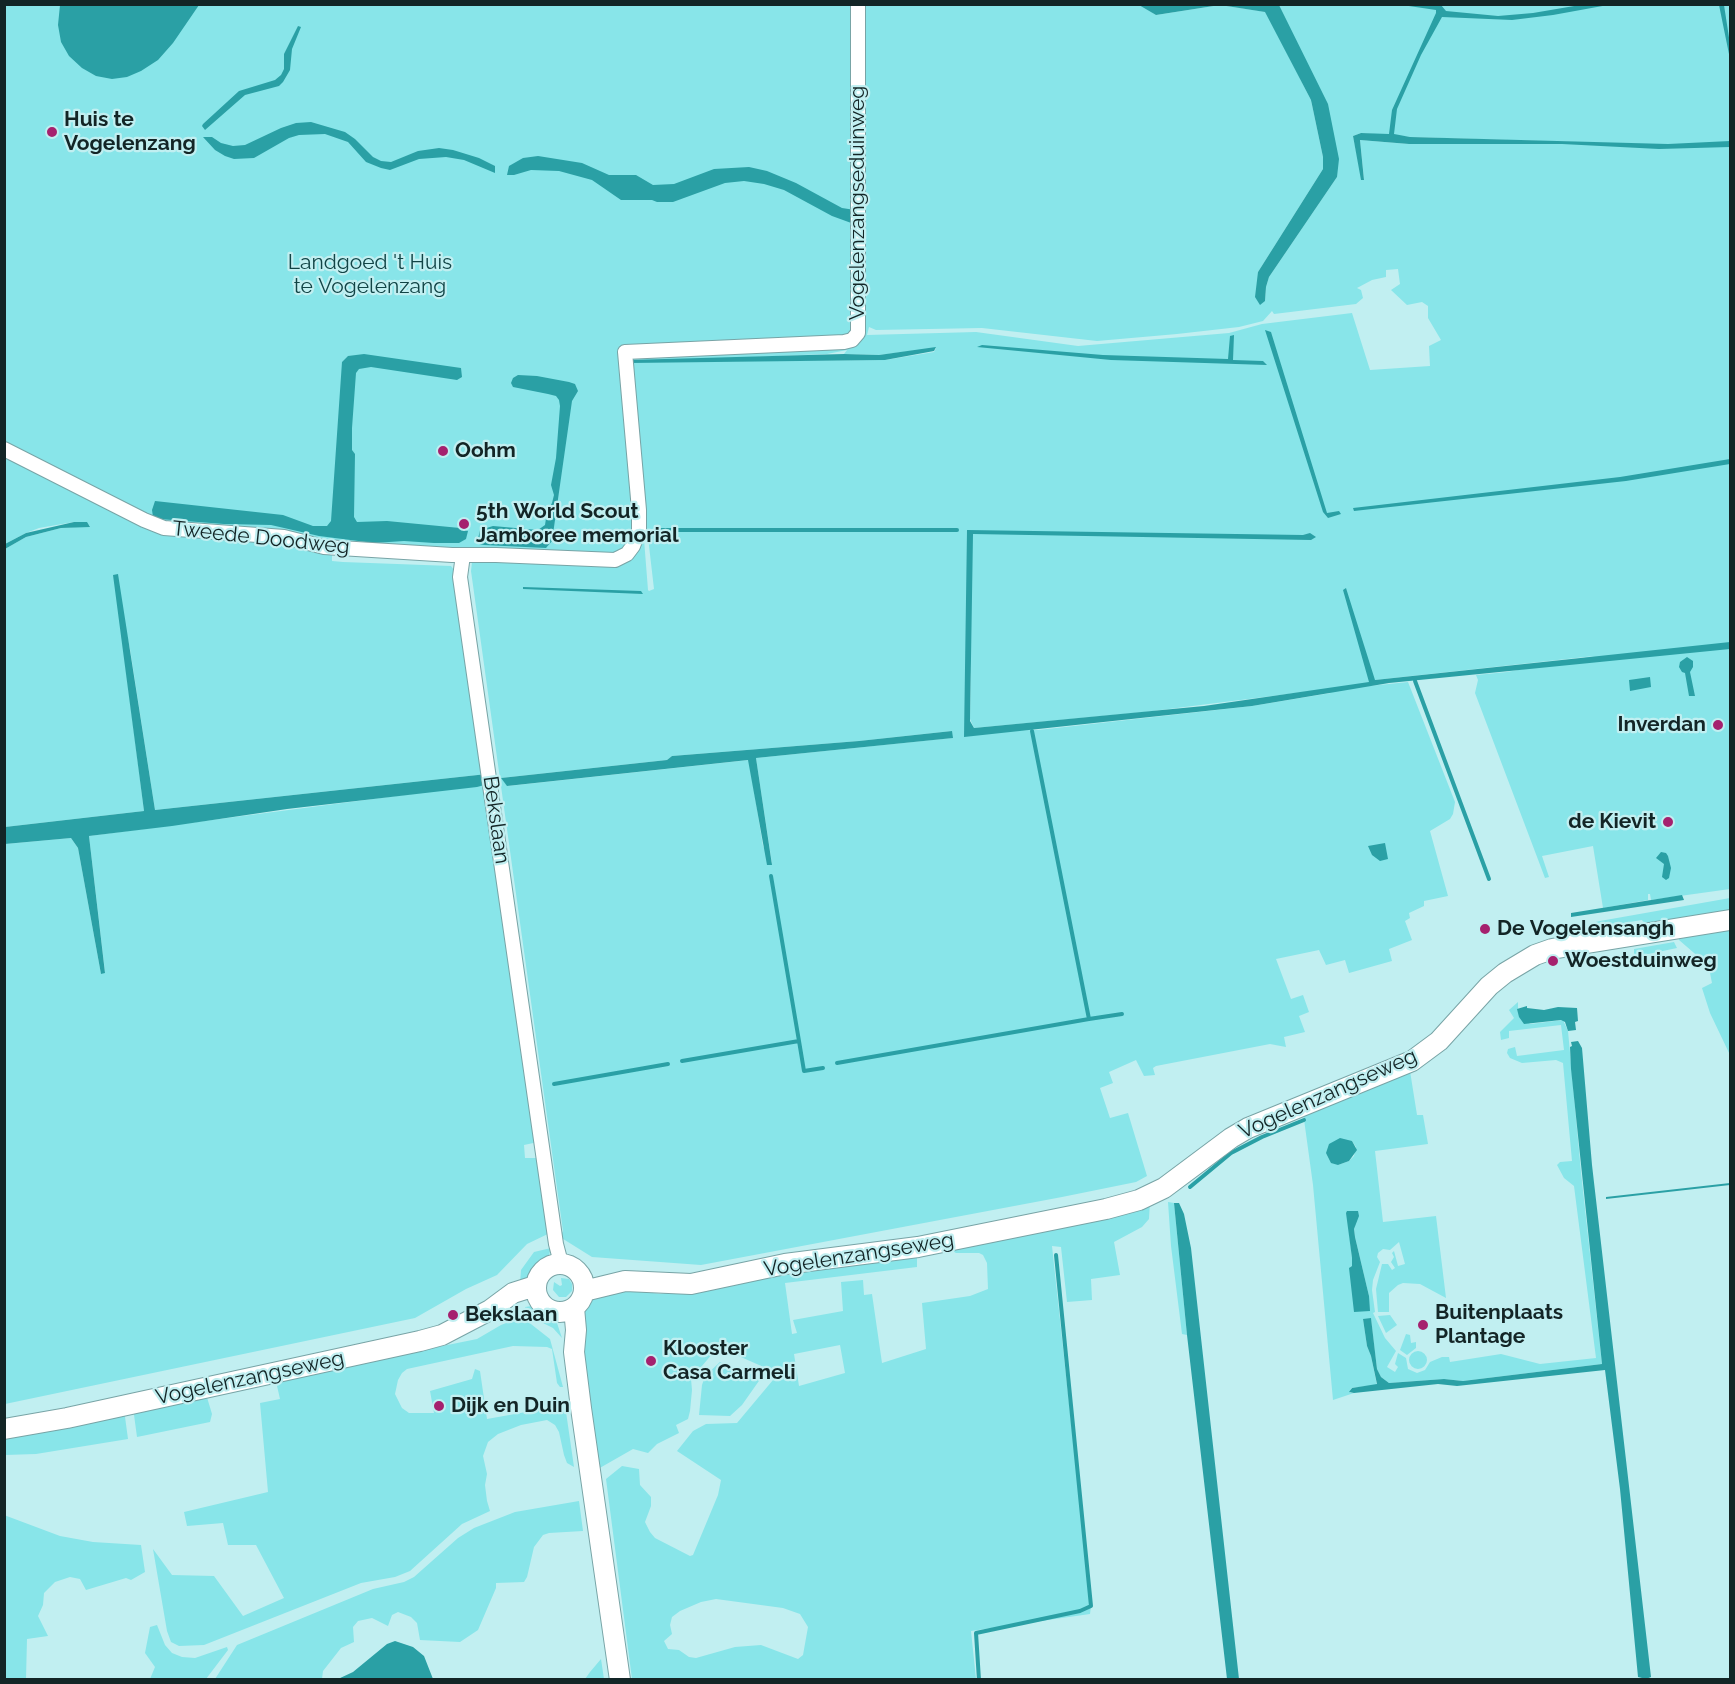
<!DOCTYPE html>
<style>
body{margin:0}
#map{position:relative;width:1735px;height:1684px;overflow:hidden;background:#c1eff1;font-family:Raleway,sans-serif}
canvas{display:block}
.frame{position:absolute;inset:0;border:6px solid #132526;pointer-events:none}
</style>
<div id="map">
<canvas width="1735" height="1684"></canvas>
<div class="frame"></div>
</div>
<script>
const context = document.querySelector('canvas').getContext('2d');
context.lineJoin = 'round';
function paint(path, color) {
  context.fillStyle = color;
  context.fill(path, 'evenodd');
}
function shape(rows) {
  const path = new Path2D();
  for (const r of rows) {
    if (r.length === 3) {
      path.moveTo(r[0] + r[2], r[1]);
      path.arc(r[0], r[1], r[2], 0, 2 * Math.PI);
      continue;
    }
    path.moveTo(r[0], r[1]);
    for (let i = 2; i < r.length; i += 2) path.lineTo(r[i], r[i + 1]);
  }
  return path;
}
function stroke(path, color, width, dash) {
  context.strokeStyle = color;
  context.lineWidth = width;
  context.lineCap = dash ? 'butt' : 'round';
  context.setLineDash(dash || []);
  context.stroke(path);
}
function drawText(font, color, halo, rows, align = 'center') {
  context.font = font + ' Raleway,sans-serif';
  context.lineWidth = 4.5;
  context.setLineDash([]);
  context.textBaseline = 'middle';
  context.strokeStyle = halo;
  context.fillStyle = color;
  for (const [text, x, y, turn = 0] of rows) {
    context.save();
    context.translate(x, y);
    context.rotate((+turn || 0) * Math.PI / 180);
    context.textAlign = isNaN(turn) ? turn : align;
    if (halo) context.strokeText(text, 0, 0);
    context.fillText(text, 0, 0);
    context.restore();
  }
}
paint(shape([
 [1139,4,1156,15,1220,5,1266,12,1311,100,1323,157,1323,169,1258,272,1265,301,1266,287,1269,277,1337,177,1279,5,1730,5,1730,889,1651,900,1650,894,1648,894,1648,900,1603,908,1593,846,1542,856,1549,877,1545,878,1475,693,1478,680,1476,675,1507,672,1594,656,1375,680,1369,686,1408,682,1455,802,1453,814,1450,819,1430,831,1448,896,1424,901,1424,906,1409,913,1410,918,1405,921,1412,940,1389,949,1392,961,1349,973,1345,960,1326,965,1319,950,1276,959,1291,999,1303,995,1309,1012,1299,1016,1305,1032,1284,1037,1286,1047,1270,1044,1156,1066,1153,1068,1155,1075,1144,1076,1136,1060,1109,1072,1113,1083,1100,1088,1110,1118,1128,1113,1147,1176,1136,1182,1062,1197,701,1265,592,1257,560,1237,563,1231,471,571,472,562,476,560,165,523,5,446,4,5],
 [1361,133,1410,137,1640,144,1409,144,1360,140,1364,179,1362,180,1353,136],
 [1398,269,1400,284,1391,290,1407,305,1422,302,1428,306,1428,318,1441,340,1429,346,1430,366,1370,370,1352,313,1262,324,1229,333,1078,346,976,332,867,335,869,327,876,330,982,328,1097,341,1177,334,1239,327,1263,321,1272,311,1274,314,1356,304,1363,298,1361,290,1357,288,1372,280,1386,277,1386,270],
 [936,348,934,352,885,360,627,362,827,354,847,350,844,354,879,355],
 [635,425,654,589,649,591,648,590],
 [968,561,971,678,970,719,974,728,1145,712,1320,690,1331,693,1252,706,1038,730,964,731,966,727],
 [952,731,952,738,756,758,772,864,763,846,749,760,508,786,501,778,667,760,672,756,859,741],
 [4,452,143,523,332,550,332,561,343,562,451,566,454,570,487,774,155,810,130,649,114,575,144,811,5,827,5,549,26,537,61,528,90,526,74,522,39,528,26,533,5,544],
 [488,784,538,1142,524,1145,525,1158,541,1158,552,1232,527,1244,497,1275,466,1289,415,1318,5,1404,5,844,71,838,78,848,101,974,105,972,89,836],
 [1730,898,1730,912,1678,921,1644,923,1642,920,1617,924,1617,927,1577,938,1575,934,1591,923,1600,921],
 [1730,929,1730,1055,1710,1013,1702,988,1712,983,1710,973,1701,959,1679,940,1678,935],
 [1674,942,1677,948,1634,957,1634,949],
 [1518,1002,1518,1009,1530,1024,1563,1020,1568,1031,1581,1172,1602,1364,1463,1381,1444,1379,1389,1383,1381,1377,1377,1369,1371,1319,1363,1319,1367,1346,1371,1356,1377,1385,1351,1388,1350,1393,1354,1393,1333,1400,1313,1185,1303,1112,1410,1071,1417,1115,1423,1115,1428,1144,1375,1151,1383,1222,1436,1216,1446,1298,1420,1284,1403,1283,1398,1285,1389,1293,1389,1312,1378,1312,1376,1289,1382,1264,1388,1264,1392,1270,1395,1268,1391,1262,1394,1257,1392,1253,1394,1251,1398,1266,1405,1264,1399,1242,1390,1250,1383,1249,1378,1253,1377,1257,1380,1262,1373,1280,1372,1290,1375,1312,1373,1313,1385,1338,1396,1351,1387,1367,1395,1372,1398,1367,1395,1364,1398,1353,1406,1358,1408,1369,1417,1373,1425,1370,1430,1362,1442,1357,1449,1357,1450,1362,1501,1354,1540,1364,1596,1358,1574,1186,1564,1178,1557,1165,1560,1162,1572,1161,1563,1063,1556,1060,1522,1063,1510,1058,1507,1053,1508,1049,1515,1047,1517,1056,1564,1050,1561,1025,1509,1031,1509,1038,1501,1040,1500,1032,1514,1018,1509,1010],
 [1352,1141,1356,1147,1354,1156,1349,1161,1338,1165],
 [1347,1211,1356,1220,1354,1229,1355,1237,1369,1296,1350,1267,1353,1266,1352,1258],
 [1150,1201,1149,1219,1142,1227,1114,1242,1120,1275,1091,1279,1092,1300,1067,1302,1061,1247,1052,1246,1091,1606,1090,1614,971,1631,976,1679,632,1679,606,1479,622,1466,639,1469,640,1485,651,1497,651,1506,645,1522,650,1532,655,1538,690,1556,693,1555,718,1495,721,1480,677,1451,693,1431,706,1424,737,1423,773,1380,775,1372,718,1347,691,1379,692,1390,690,1411,688,1419,676,1425,679,1433,657,1444,648,1453,633,1449,598,1469,581,1359,582,1312,593,1296,613,1288,661,1294,917,1255,917,1267,785,1283,792,1334,797,1333,793,1320,843,1311,841,1282,863,1280,864,1295,872,1294,882,1363,926,1349,922,1303,970,1296,988,1289,987,1263,983,1255,979,1253,956,1253,951,1250],
 [840,1345,845,1373,799,1386,794,1354],
 [716,1599,783,1608,800,1614,808,1627,803,1655,798,1659,761,1645,735,1647,696,1658,689,1657,679,1650,668,1649,664,1641,672,1634,670,1625,672,1617,680,1611,701,1602],
 [1168,1202,1174,1203,1187,1335,1182,1334,1171,1246],
 [551,1248,549,1255,530,1281,520,1283,521,1270,534,1252],
 [561,1278,569,1279,572,1284,572,1291,566,1297,559,1297,553,1290,554,1282,560,1286,562,1285],
 [532,1306,540,1309,553,1318,557,1323,562,1338,553,1328,529,1316,525,1307],
 [1390,1315,1397,1325,1386,1333,1378,1316],
 [522,1317,550,1339,563,1387,560,1387,557,1383,552,1349,547,1347,513,1346,407,1369,402,1373,398,1380,395,1394,402,1408,409,1413,434,1413,430,1391,472,1379,475,1369,480,1371,487,1419,565,1405,574,1467,567,1463,564,1455,559,1432,555,1425,547,1420,521,1425,498,1434,488,1442,483,1456,487,1474,485,1485,487,1501,490,1511,462,1524,410,1571,395,1577,361,1583,204,1645,179,1646,171,1642,167,1631,153,1549,172,1575,214,1576,243,1616,284,1598,256,1545,228,1545,223,1523,187,1526,184,1512,268,1492,260,1403,280,1399,275,1377,300,1375,477,1339,501,1325],
 [1406,1334,1410,1335,1411,1343,1416,1342,1416,1348,1407,1355,1400,1350],
 [1418,1360,9],
 [720,1362,761,1378,742,1405,730,1416,699,1415,702,1385,705,1376],
 [206,1394,212,1414,210,1422,137,1437,132,1400],
 [123,1402,128,1439,36,1454,5,1455,5,1426],
 [579,1501,583,1531,549,1533,543,1535,534,1547,527,1577,524,1582,496,1583,496,1588,478,1630,460,1642,420,1640,417,1623,411,1617,398,1612,392,1615,388,1626,372,1618,358,1621,353,1627,354,1642,341,1648,323,1671,322,1679,215,1679,237,1645,373,1589,404,1582,414,1577,458,1538,474,1528,515,1512],
 [4,1515,60,1536,93,1542,141,1545,145,1572,131,1580,126,1578,86,1590,80,1579,70,1577,55,1582,44,1593,43,1605,38,1616,48,1636,27,1639,26,1679,5,1679],
 [157,1625,165,1645,172,1653,182,1657,195,1658,227,1647,228,1650,206,1679,150,1679,155,1667,145,1653,150,1627],
 [601,1659,604,1679,585,1679,590,1672]
]), '#88e5e9');
paint(shape([
 [60,5,60,4,199,5,173,43,158,60,141,71,127,77,112,79,96,76,82,68,69,56,61,42,58,25],
 [1139,5,1279,5,1328,104,1339,159,1337,177,1269,277,1266,287,1265,301,1260,305,1255,297,1258,272,1323,169,1323,157,1311,100,1265,12,1220,5,1156,15],
 [1628,5,1608,5,1553,15,1512,20,1442,17,1421,55,1397,109,1394,134,1410,137,1668,144,1730,141,1730,147,1659,149,1562,144,1409,144,1360,140,1364,180,1361,180,1353,136,1361,133,1389,134,1392,110,1436,13,1436,10,1402,5,1441,5,1446,11,1498,16,1533,13,1580,5],
 [1719,5,1724,5,1730,44,1730,59],
 [298,26,301,27,292,49,290,70,283,82,279,86,245,95,205,130,202,126,203,124,239,91,275,80,281,75,284,69,284,54],
 [311,122,345,132,355,139,373,157,381,161,391,162,418,151,439,148,453,150,479,158,495,166,495,173,464,160,446,157,419,159,390,170,381,168,366,162,348,142,325,134,299,135,289,138,254,158,234,159,225,156,215,150,203,137,212,137,221,143,233,146,245,145,281,128,296,123],
 [538,156,582,163,609,175,636,175,653,185,674,184,714,169,749,167,767,171,796,183,842,208,855,210,854,224,832,216,784,190,764,184,744,181,725,183,673,202,657,202,652,200,621,200,592,180,559,171,531,170,514,175,507,175,509,166,523,158],
 [1265,330,1271,332,1327,513,1339,511,1341,514,1328,518,1323,512],
 [1234,335,1233,360,1263,361,1267,365,1111,360,977,347,982,345,1103,355,1228,359,1230,336],
 [936,347,934,351,885,360,629,363,629,360,844,354,879,355],
 [364,354,461,368,462,377,457,380,371,367,359,369,356,373,352,428,352,450,355,454,354,517,357,522,387,521,460,528,468,531,466,539,459,543,434,543,404,541,374,543,319,536,271,525,224,524,159,519,153,517,152,510,155,501,283,515,313,526,327,526,331,521,342,362,348,356],
 [518,375,537,376,569,382,575,384,578,391,572,401,552,541,546,548,484,545,479,544,478,539,480,530,493,526,538,530,545,525,547,512,552,503,554,495,551,485,556,458,560,406,559,400,556,396,548,394,513,387,511,383,513,378],
 [1730,459,1730,464,1626,481,1354,511,1353,508,1620,477],
 [74,522,87,522,90,527,61,528,26,537,5,549,5,544,26,533],
 [967,530,1303,535,1310,533,1316,537,1311,540,973,534,970,721,974,728,1204,706,1369,682,1343,590,1346,588,1375,680,1730,642,1730,649,1389,683,1252,706,964,737],
 [118,574,155,810,487,774,488,784,477,787,287,809,172,826,89,836,105,973,101,974,78,848,71,838,5,844,5,827,144,811,113,575],
 [523,587,641,591,643,594,523,589],
 [1687,657,1693,661,1693,667,1690,672,1695,696,1689,696,1685,673,1682,672,1679,667,1680,662],
 [1650,677,1651,687,1630,691,1629,680],
 [952,731,953,738,756,758,772,865,767,865,748,760,507,786,501,778,667,760,672,756,859,741],
 [1385,843,1388,859,1380,861,1372,855,1368,846],
 [1661,852,1666,853,1668,856,1671,868,1669,878,1666,880,1662,877,1664,864,1656,858],
 [1682,895,1684,900,1571,917,1571,913],
 [1527,1006,1527,1008,1544,1010,1558,1007,1577,1008,1578,1021,1575,1022,1576,1030,1568,1031,1565,1022,1561,1020,1524,1024,1519,1017,1517,1009],
 [1578,1041,1582,1048,1592,1165,1651,1677,1646,1679,1638,1677,1620,1489,1605,1370,1457,1386,1438,1384,1354,1393,1349,1392,1352,1388,1377,1384,1371,1356,1367,1346,1363,1319,1371,1318,1377,1369,1381,1377,1389,1383,1444,1379,1463,1381,1602,1364,1571,1069,1570,1047,1572,1046,1571,1042],
 [1340,1138,1352,1141,1357,1150,1349,1161,1338,1165,1331,1163,1326,1153,1329,1144],
 [1730,1183,1730,1185,1606,1199,1606,1197],
 [1174,1203,1179,1203,1184,1214,1191,1248,1239,1679,1227,1679,1187,1335],
 [1347,1211,1358,1211,1359,1216,1354,1229,1355,1237,1369,1296,1370,1311,1354,1312,1349,1268,1352,1266,1352,1258,1346,1213],
 [395,1641,413,1647,424,1656,433,1679,338,1679,353,1672,387,1644]
]), '#2aa0a5');
stroke(shape([
 [661,530,957,530],
 [1415,681,1489,879],
 [771,876,799,1041],
 [1089,1019,1122,1014],
 [682,1061,799,1041,804,1071,823,1068],
 [837,1063,1089,1019,1032,731],
 [554,1084,668,1064],
 [1190,1187,1231,1153,1262,1137,1304,1120],
 [979,1680,976,1633,1080,1611,1091,1606,1056,1255]
]), '#2aa0a5', 4);
const minor = shape([
 [4,449,144,520,164,528,284,537,324,547,452,555,496,555,615,560,627,554,633,546,639,530,639,510,625,352,844,342,852,340,858,333,858,4],
 [463,555,460,577,556,1244,561,1263]
]);
const secondary = shape([
 [560,1288,24],
 [584,1291,625,1281,691,1284,785,1264,918,1247,1106,1209,1139,1200,1164,1188,1231,1138,1248,1128,1412,1061,1439,1041,1489,986,1505,973,1535,955,1552,949,1581,944,1730,920],
 [574,1308,576,1330,574,1352,581,1408,620,1680],
 [4,1429,67,1418,420,1341,442,1335,490,1310,513,1293,535,1286]
]);
stroke(minor, '#78a4a6', 16);
stroke(secondary, '#78a4a6', 22);
stroke(minor, '#fff', 14);
stroke(secondary, '#fff', 20);
for (const [x, y, r, color] of [
 [52,132,6,"#a5216e"],
 [443,451,6,"#a5216e"],
 [464,524,6,"#a5216e"],
 [1718,725,6,"#a5216e"],
 [1668,822,6,"#a5216e"],
 [1485,929,6,"#a5216e"],
 [1553,961,6,"#a5216e"],
 [453,1315,6,"#a5216e"],
 [1423,1325,6,"#a5216e"],
 [651,1361,6,"#a5216e"],
 [439,1406,6,"#a5216e"]
]) {
  const dot = new Path2D();
  dot.arc(x, y, r, 0, 2 * Math.PI);
  context.fillStyle = color;
  context.fill(dot);
  stroke(dot, '#c1eff1', 2);
}
drawText('bold 21px', '#132526', '#c1eff1', [
 ["Huis te",64,120],
 ["Vogelenzang",64,144],
 ["Oohm",455,451],
 ["5th World Scout",476,512],
 ["Jamboree memorial",476,536],
 ["Inverdan",1706,725,"right"],
 ["de Kievit",1656,822,"right"],
 ["De Vogelensangh",1497,929],
 ["Woestduinweg",1565,961],
 ["Buitenplaats",1435,1313],
 ["Plantage",1435,1337],
 ["Bekslaan",465,1315],
 ["Klooster",663,1349],
 ["Casa Carmeli",663,1373],
 ["Dijk en Duin",451,1406]
], 'left');
drawText('21px', '#132526', '#c1eff1', [
 ["Vogelenzangseduinweg",858,203,-90],
 ["Tweede Doodweg",261,538,6],
 ["Bekslaan",496,820,82],
 ["Vogelenzangseweg",1328,1094,-24],
 ["Vogelenzangseweg",859,1255,-9],
 ["Vogelenzangseweg",250,1378,-12]
]);
drawText('21px', '#114446', '#c1eff1', [
 ["Landgoed 't Huis",370,263],
 ["te Vogelenzang",370,287]
]);
</script>
